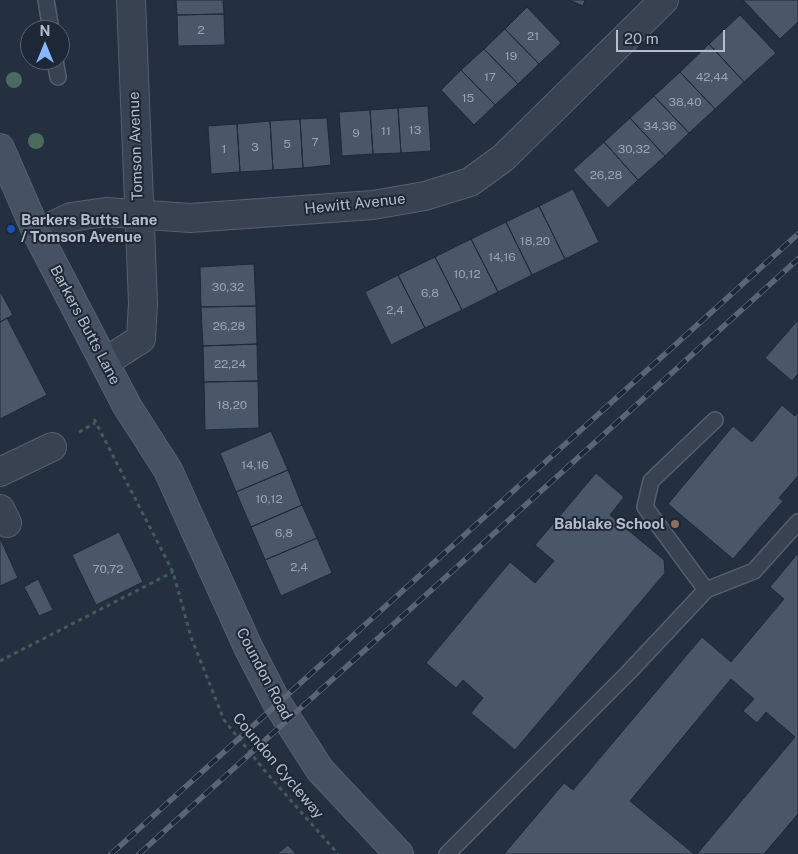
<!DOCTYPE html>
<style>
body{margin:0}
#map{position:relative;width:798px;height:854px;overflow:hidden;background:#243040;font-family:"Public Sans",sans-serif}
canvas{display:block}
.north{position:absolute;left:20px;top:20px;width:50px;height:50px;box-sizing:border-box;background:#1d2735;border:1px solid #5a6371;border-radius:50%;rotate:0deg;font-size:14px;font-weight:700;line-height:20px;text-align:center;color:#b5bdca}
.north::after{content:'';display:block;margin:auto;width:18px;height:22px;background:#8ab6fb;clip-path:polygon(50% 0,100% 100%,50% 72%,0 100%)}
.scale{position:absolute;left:616px;top:30px;width:109px;height:22px;box-sizing:border-box;border:2px solid #b5bdca;border-top:0;padding-left:6px;font-size:15px;line-height:18px;white-space:nowrap;color:#b5bdca;-webkit-text-stroke:4px #1d2735;paint-order:stroke}
</style>
<div id="map">
<canvas width="798" height="854"></canvas>
<div class="north">N</div>
<div class="scale">20 m</div>
</div>
<script>
const context = document.querySelector('canvas').getContext('2d');
context.lineJoin = 'round';
function paint(path, color) {
  context.fillStyle = color;
  context.fill(path, 'evenodd');
}
function shape(rows) {
  const path = new Path2D();
  for (const r of rows) {
    path.moveTo(r[0], r[1]);
    for (let i = 2; i < r.length; i += 2) path.lineTo(r[i], r[i + 1]);
  }
  return path;
}
function stroke(path, color, width, dash) {
  context.strokeStyle = color;
  context.lineWidth = width;
  context.lineCap = dash ? 'butt' : 'round';
  context.setLineDash(dash || []);
  context.stroke(path);
}
function drawText(font, color, halo, rows, align = 'center') {
  context.font = font + ' "Public Sans",sans-serif';
  context.lineWidth = 4;
  context.setLineDash([]);
  context.textBaseline = 'middle';
  context.strokeStyle = halo;
  context.fillStyle = color;
  for (const [text, x, y, turn = 0] of rows) {
    context.save();
    context.translate(x, y);
    context.rotate((+turn || 0) * Math.PI / 180);
    context.textAlign = isNaN(turn) ? turn : align;
    if (halo) context.strokeText(text, 0, 0);
    context.fillText(text, 0, 0);
    context.restore();
  }
}
const building = shape([
 [176,0,223,0,224,14,177,15,176,0],
 [569,0,585,0,583,6,569,0],
 [743,0,798,0,798,22,780,39,743,0],
 [527,7,561,43,539,64,505,29,527,7],
 [224,14,225,45,178,46,177,15,224,14],
 [740,15,776,53,744,82,709,44,740,15],
 [505,29,539,64,518,84,484,49,505,29],
 [709,44,744,82,715,109,680,72,709,44],
 [484,49,518,84,495,105,461,70,484,49],
 [461,70,495,105,474,125,441,90,461,70],
 [680,72,715,109,689,133,654,96,680,72],
 [654,96,689,133,665,156,630,118,654,96],
 [428,106,431,151,401,153,398,108,428,106],
 [398,108,401,153,373,154,370,110,398,108],
 [370,110,373,154,342,156,339,112,370,110],
 [327,118,331,165,303,168,300,119,327,118],
 [630,118,665,156,638,180,604,142,630,118],
 [300,119,303,168,273,170,270,121,300,119],
 [270,121,273,170,240,172,237,124,270,121],
 [237,124,240,172,211,174,208,126,237,124],
 [604,142,638,180,608,208,573,170,604,142],
 [573,189,599,242,565,259,539,206,573,189],
 [539,206,565,259,532,275,506,222,539,206],
 [506,222,532,275,498,292,471,239,506,222],
 [471,239,498,292,462,310,435,257,471,239],
 [435,257,462,310,425,328,398,275,435,257],
 [254,264,256,306,201,307,200,267,254,264],
 [398,275,425,328,391,345,365,292,398,275],
 [0,291,13,315,0,322,0,291],
 [256,306,257,344,203,346,201,307,256,306],
 [7,318,47,395,0,419,0,322,7,318],
 [798,320,798,374,792,381,765,358,798,320],
 [257,344,258,381,204,382,203,346,257,344],
 [258,381,259,428,205,430,204,382,258,381],
 [782,405,795,416,798,412,798,476,779,498,783,501,733,559,668,504,733,426,752,442,782,405],
 [271,431,288,470,236,492,220,453,271,431],
 [288,470,302,505,251,527,236,492,288,470],
 [596,473,624,497,610,515,664,560,665,573,515,750,471,713,483,698,463,680,456,688,426,663,510,562,535,583,554,561,535,545,596,473],
 [302,505,317,538,265,560,251,527,302,505],
 [119,532,143,582,96,605,72,555,119,532],
 [0,538,18,578,0,586,0,538],
 [317,538,332,573,281,596,265,560,317,538],
 [798,553,798,814,764,854,697,854,795,737,766,712,757,723,743,711,754,699,731,679,630,801,694,854,504,854,564,783,573,790,702,637,731,662,784,599,770,587,798,553],
 [38,579,53,610,39,616,24,587,38,579],
 [288,845,296,854,277,854,288,845]
]);
paint(building, '#4a5769');
stroke(building, '#1f2937', 1);
const lane = shape([
 [46,0,51,30],
 [55,60,58,77],
 [706,590,645,507,651,481,715,420],
 [447,854,628,673,706,590,754,571,798,522]
]);
const street = shape([
 [37,233,71,217,106,212,190,218,373,205,425,196,470,182,503,158,664,0],
 [105,362,141,339,143,303,131,0],
 [0,472,52,447],
 [0,509,7,523]
]);
const secondary = shape([
 [0,148,37,233,127,406,168,470,248,647,277,703,320,770,399,854]
]);
stroke(lane, '#56606d', 18);
stroke(street, '#56606d', 30);
stroke(secondary, '#56606d', 30);
stroke(shape([
 [94,419,173,572,191,637,224,720,265,771,338,854],
 [79,432,95,423],
 [0,661,173,572]
]), '#445b5e', 3, [4, 4]);
stroke(lane, '#384250', 15);
stroke(street, '#384250', 28);
stroke(secondary, '#465163', 28);
const rail = shape([
 [111,854,798,234],
 [139,854,798,259]
]);
stroke(rail, '#5a6677', 5.5);
stroke(rail, '#1d2735', 4, [11]);
context.fillStyle = '#4b6b5e';
for (const [x, y] of [
 [14,80],
 [36,141]
]) {
  context.beginPath();
  context.arc(x, y, 8, 0, 2 * Math.PI);
  context.fill();
}
for (const [x, y, r, color] of [
 [11,229,5,"#1a4fb4"],
 [675,524,5,"#8d6e63"]
]) {
  const dot = new Path2D();
  dot.arc(x, y, r, 0, 2 * Math.PI);
  context.fillStyle = color;
  context.fill(dot);
  stroke(dot, '#1d2735', 2);
}
drawText('12px', '#9aa4b2', null, [
 ["2",201,30],
 ["21",533,36],
 ["19",511,56],
 ["17",490,77],
 ["42,44",712,77],
 ["15",468,98],
 ["38,40",685,102],
 ["34,36",660,126],
 ["13",415,130],
 ["11",386,131],
 ["9",356,133],
 ["7",315,142],
 ["5",287,144],
 ["3",255,147],
 ["1",224,149],
 ["30,32",634,149],
 ["26,28",606,175],
 ["18,20",535,241],
 ["14,16",502,257],
 ["10,12",467,274],
 ["30,32",228,287],
 ["6,8",430,293],
 ["2,4",395,310],
 ["26,28",229,326],
 ["22,24",230,364],
 ["18,20",232,405],
 ["14,16",255,465],
 ["10,12",269,499],
 ["6,8",284,533],
 ["2,4",299,567],
 ["70,72",108,569]
]);
drawText('15px', '#b5bdca', '#1d2735', [
 ["Tomson Avenue",136,146,-92],
 ["Hewitt Avenue",355,204,-6],
 ["Barkers Butts Lane",85,325,62],
 ["Coundon Road",264,674,62],
 ["Coundon Cycleway",278,766,50]
]);
drawText('bold 15px', '#b5bdca', '#1d2735', [
 ["Barkers Butts Lane",21,220],
 ["/ Tomson Avenue",21,237],
 ["Bablake School",665,524,"right"]
], 'left');
</script>
